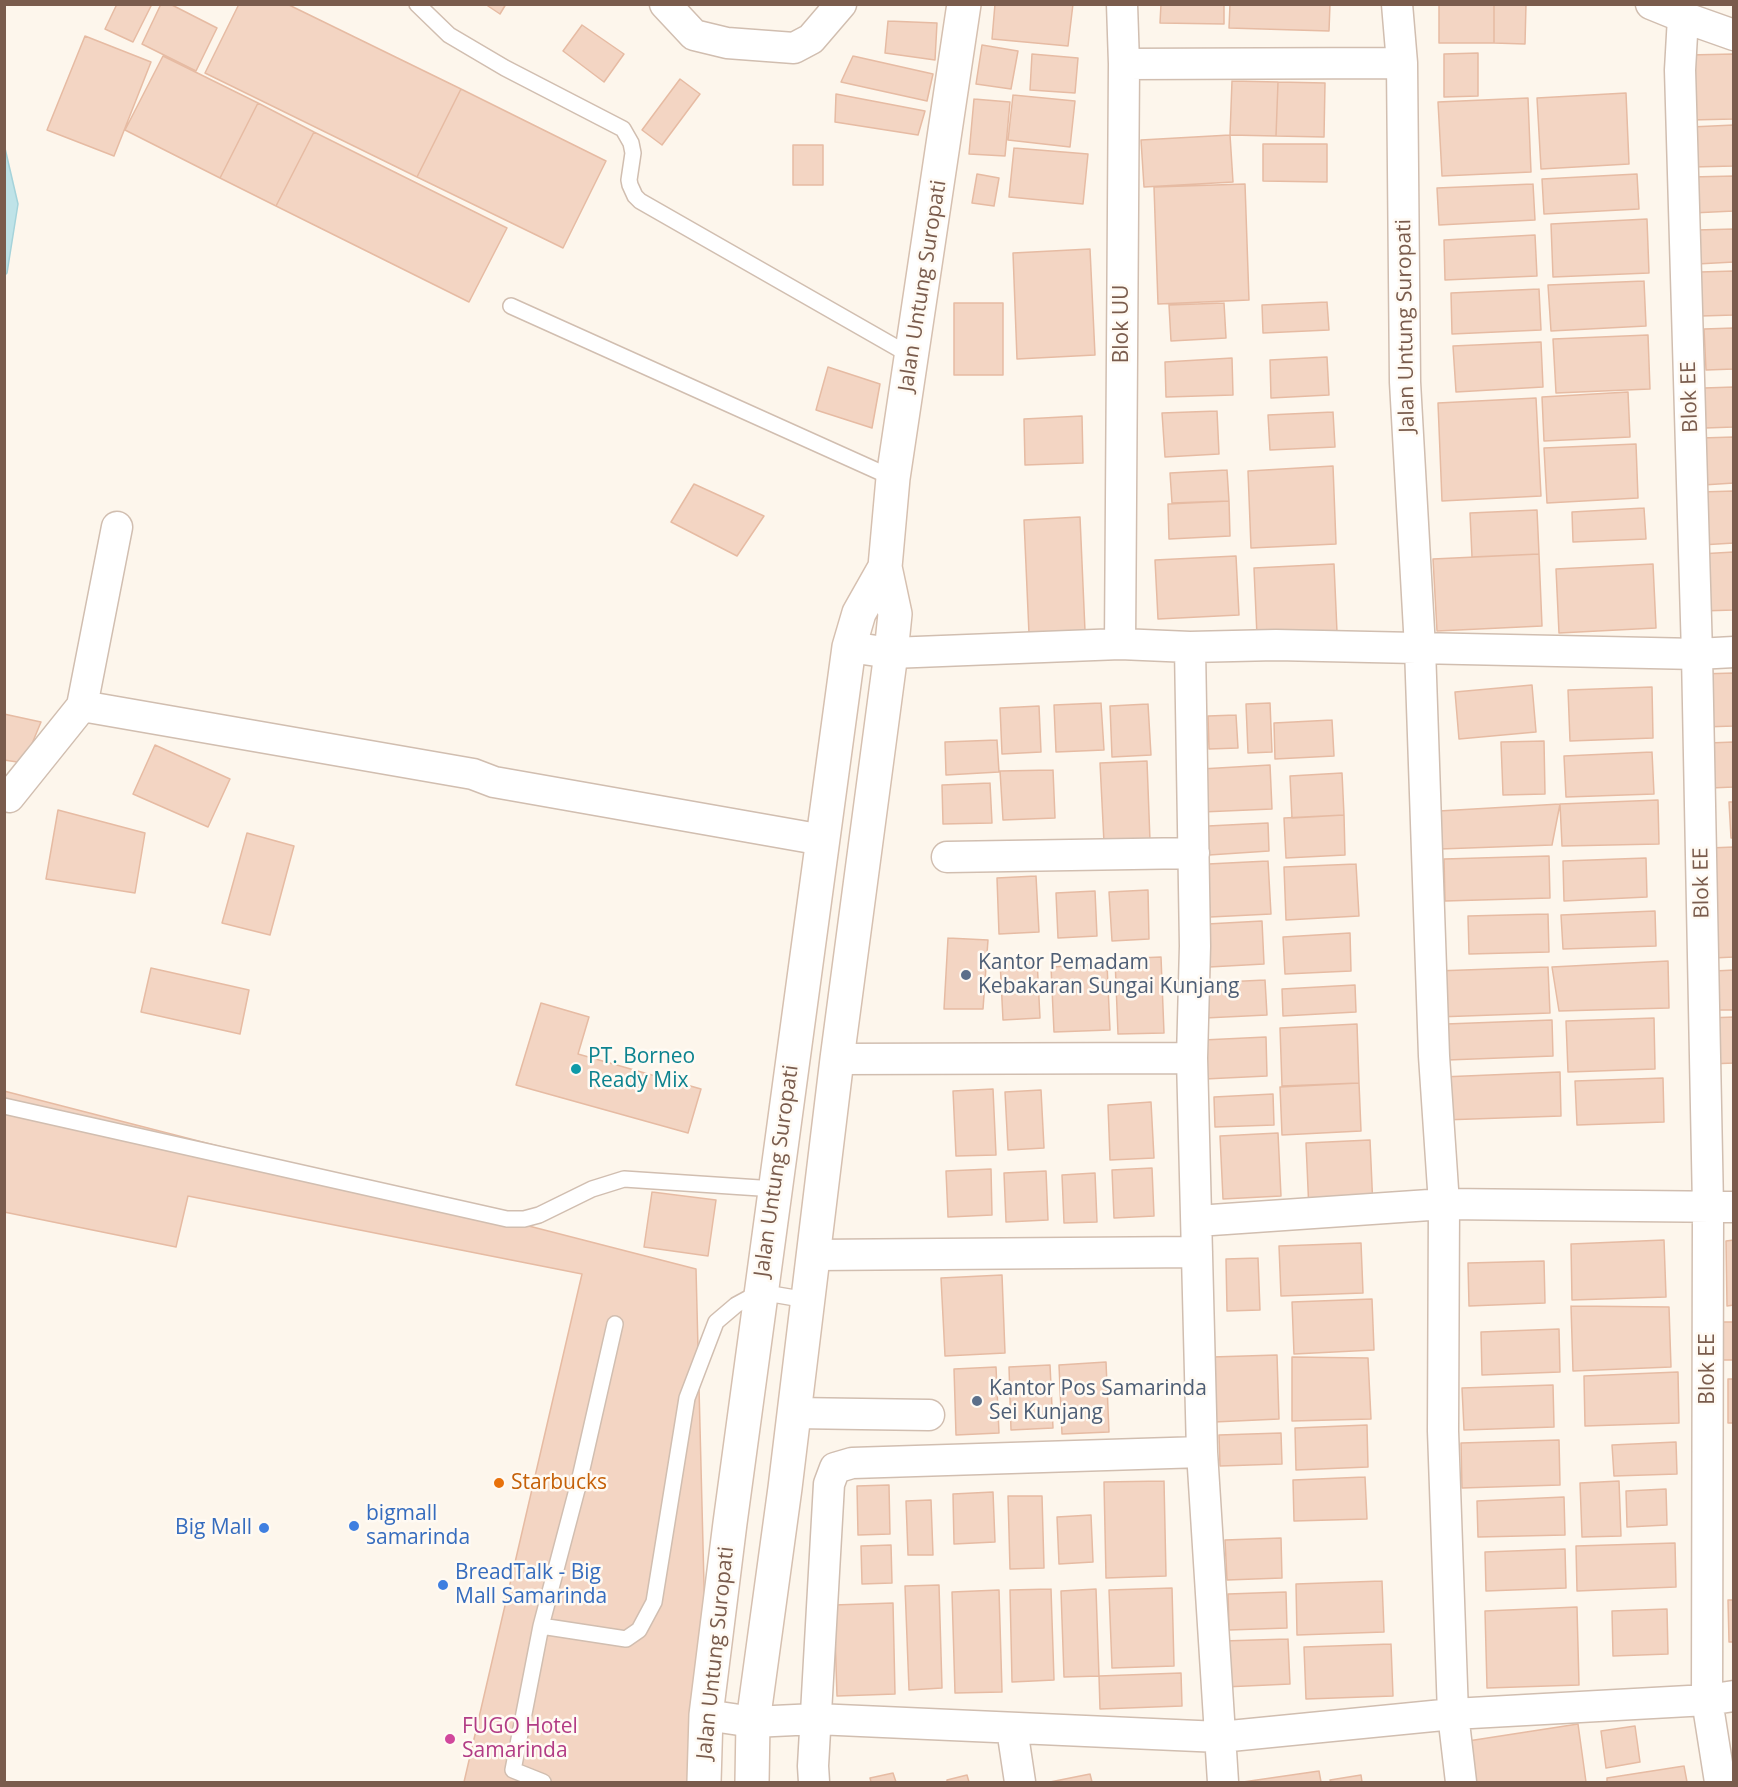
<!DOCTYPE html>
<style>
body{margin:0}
#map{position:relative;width:1738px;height:1787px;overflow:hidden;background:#fdf6ec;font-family:"Open Sans",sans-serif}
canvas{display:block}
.frame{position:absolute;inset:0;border:6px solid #7a5c4d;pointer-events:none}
</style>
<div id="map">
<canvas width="1738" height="1787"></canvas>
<div class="frame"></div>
</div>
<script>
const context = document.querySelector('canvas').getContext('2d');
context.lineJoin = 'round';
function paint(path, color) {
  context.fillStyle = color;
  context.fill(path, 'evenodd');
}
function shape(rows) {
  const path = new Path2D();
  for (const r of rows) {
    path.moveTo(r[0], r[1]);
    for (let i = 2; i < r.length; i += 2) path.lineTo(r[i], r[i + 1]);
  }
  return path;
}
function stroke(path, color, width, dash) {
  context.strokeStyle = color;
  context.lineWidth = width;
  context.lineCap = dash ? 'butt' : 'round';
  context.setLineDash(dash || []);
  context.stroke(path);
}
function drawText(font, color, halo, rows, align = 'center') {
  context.font = font + ' "Open Sans",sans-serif';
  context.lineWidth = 5;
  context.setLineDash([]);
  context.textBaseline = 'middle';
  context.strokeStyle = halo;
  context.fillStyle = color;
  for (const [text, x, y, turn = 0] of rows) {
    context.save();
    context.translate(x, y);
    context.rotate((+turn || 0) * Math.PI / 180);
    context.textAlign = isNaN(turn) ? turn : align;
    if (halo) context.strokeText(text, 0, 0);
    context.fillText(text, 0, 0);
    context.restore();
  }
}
const water = shape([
 [4,144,18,204,7,273,5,275,4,144]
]);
paint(water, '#bfe3e8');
stroke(water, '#a5d3da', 1.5);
const building = shape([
 [117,4,152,4,133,42,105,29,117,4],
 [161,4,170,4,217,28,196,71,142,44,161,4],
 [239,4,287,4,461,89,417,177,205,73,239,4],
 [485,4,506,4,500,14,485,4],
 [995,4,1073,4,1068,46,992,39,995,4],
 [1161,4,1224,4,1224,24,1160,23,1161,4],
 [1230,4,1330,4,1329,31,1229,28,1230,4],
 [1439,4,1494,4,1494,43,1439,43,1439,4],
 [1494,4,1526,4,1525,44,1494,43,1494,4],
 [888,21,937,23,935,60,885,53,888,21],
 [582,25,624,54,604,82,563,51,582,25],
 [85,36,151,62,114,156,47,130,85,36],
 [982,45,1018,51,1011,89,976,84,982,45],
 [1478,53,1478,96,1444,97,1444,54,1478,53],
 [1032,54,1078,58,1075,93,1030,90,1032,54],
 [1734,54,1734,119,1690,120,1688,55,1734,54],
 [163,56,258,103,220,178,125,130,163,56],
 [853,56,933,74,927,101,841,82,853,56],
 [680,79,700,94,662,145,642,130,680,79],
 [1232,81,1278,82,1276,136,1230,135,1232,81],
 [1278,82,1325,83,1324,137,1276,136,1278,82],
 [461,89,606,161,563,248,417,177,461,89],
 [1626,93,1629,164,1541,169,1537,98,1626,93],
 [836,94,925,111,918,135,835,122,836,94],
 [1013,95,1075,101,1070,147,1008,140,1013,95],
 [1528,98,1531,172,1442,176,1438,102,1528,98],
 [974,99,1010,102,1005,156,969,154,974,99],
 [258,103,314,132,276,206,220,178,258,103],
 [1734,125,1734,166,1692,167,1691,127,1734,125],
 [314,132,507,228,469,302,276,206,314,132],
 [1230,135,1233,182,1144,187,1141,140,1230,135],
 [1263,144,1327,144,1327,182,1263,181,1263,144],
 [793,145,823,145,823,185,793,185,793,145],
 [1014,148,1088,154,1083,204,1009,197,1014,148],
 [977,174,999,178,994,206,972,203,977,174],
 [1637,174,1639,209,1544,214,1542,179,1637,174],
 [1734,176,1734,211,1692,213,1691,177,1734,176],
 [1245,184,1249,300,1158,304,1154,187,1245,184],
 [1533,184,1535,220,1439,225,1437,188,1533,184],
 [1647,219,1649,273,1553,277,1551,224,1647,219],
 [1734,229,1734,262,1697,264,1696,230,1734,229],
 [1535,235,1537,276,1445,280,1444,240,1535,235],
 [1090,249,1095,355,1017,359,1013,253,1090,249],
 [1734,271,1734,315,1701,316,1700,272,1734,271],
 [1644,281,1646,326,1551,331,1548,285,1644,281],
 [1539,289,1541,330,1452,334,1451,293,1539,289],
 [1327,302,1329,330,1263,333,1262,305,1327,302],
 [954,303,1003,303,1003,375,954,375,954,303],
 [1224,303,1226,338,1171,341,1169,305,1224,303],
 [1734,328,1734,369,1706,370,1704,329,1734,328],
 [1648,335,1650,389,1556,393,1553,339,1648,335],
 [1541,342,1543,387,1456,392,1453,346,1541,342],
 [1327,357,1329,395,1271,398,1270,360,1327,357],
 [1232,358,1233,395,1166,397,1165,362,1232,358],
 [828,367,880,384,872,428,816,410,828,367],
 [1734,387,1734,427,1705,428,1704,388,1734,387],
 [1628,392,1630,437,1544,441,1542,397,1628,392],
 [1536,398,1541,496,1442,501,1438,403,1536,398],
 [1217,411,1219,454,1165,457,1162,413,1217,411],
 [1333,412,1335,447,1270,450,1268,415,1333,412],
 [1082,416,1083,463,1025,465,1024,419,1082,416],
 [1734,437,1734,483,1703,485,1701,438,1734,437],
 [1636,444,1638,498,1547,503,1544,448,1636,444],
 [1333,466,1336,544,1251,548,1248,471,1333,466],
 [1227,470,1229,501,1172,503,1170,473,1227,470],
 [694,484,764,516,737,556,671,522,694,484],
 [1734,491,1734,543,1701,545,1700,492,1734,491],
 [1229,501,1230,536,1169,539,1168,504,1229,501],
 [1644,508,1646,539,1573,542,1572,512,1644,508],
 [1537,510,1539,554,1472,557,1470,513,1537,510],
 [1080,517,1085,631,1029,634,1024,520,1080,517],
 [1734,552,1734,610,1701,611,1699,554,1734,552],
 [1539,554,1542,626,1437,631,1433,559,1539,554],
 [1236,556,1239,615,1158,619,1155,560,1236,556],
 [1334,564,1337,632,1257,636,1254,568,1334,564],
 [1653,564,1656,628,1559,633,1556,569,1653,564],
 [1734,673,1734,726,1703,727,1701,674,1734,673],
 [1532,685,1536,732,1459,739,1455,692,1532,685],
 [1652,687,1653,738,1570,741,1568,690,1652,687],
 [1101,703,1104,750,1056,752,1054,705,1101,703],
 [1270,703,1272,752,1248,753,1246,704,1270,703],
 [1148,704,1151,755,1112,757,1110,706,1148,704],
 [1039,706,1041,752,1002,754,1000,708,1039,706],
 [4,714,41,722,24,763,4,760,4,714],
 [1236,715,1238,748,1209,749,1208,716,1236,715],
 [1332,720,1334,756,1275,759,1274,723,1332,720],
 [997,740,999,772,946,775,945,742,997,740],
 [1544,741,1545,794,1503,795,1501,742,1544,741],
 [1734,742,1734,787,1710,788,1708,743,1734,742],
 [155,745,230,779,208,827,133,794,155,745],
 [1652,752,1654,794,1566,797,1564,756,1652,752],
 [1147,761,1150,841,1104,843,1100,763,1147,761],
 [1270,765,1272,809,1202,812,1201,769,1270,765],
 [1053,770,1055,818,1003,820,1000,771,1053,770],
 [1342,773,1344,815,1292,818,1290,776,1342,773],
 [990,783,992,823,943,824,942,785,990,783],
 [1658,800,1659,844,1562,846,1560,804,1658,800],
 [1729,802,1734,802,1734,838,1731,838,1729,802],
 [1560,804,1552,845,1440,849,1439,811,1560,804],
 [58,810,145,833,135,893,46,879,58,810],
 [1344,815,1345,855,1286,858,1284,818,1344,815],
 [1268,823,1269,851,1209,855,1208,826,1268,823],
 [247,833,294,846,270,935,222,923,247,833],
 [1734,847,1734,957,1713,958,1709,848,1734,847],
 [1549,856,1550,898,1445,901,1444,859,1549,856],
 [1646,858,1647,897,1564,901,1563,861,1646,858],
 [1268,861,1271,914,1210,917,1208,864,1268,861],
 [1356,864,1359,916,1286,920,1284,867,1356,864],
 [1036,876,1039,932,999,934,997,878,1036,876],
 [1148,890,1149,939,1112,941,1109,892,1148,890],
 [1095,891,1097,936,1058,938,1056,893,1095,891],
 [1655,911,1656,946,1563,949,1561,915,1655,911],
 [1548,914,1549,952,1469,954,1468,916,1548,914],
 [1262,921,1264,964,1209,967,1207,924,1262,921],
 [1350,933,1351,971,1285,974,1283,937,1350,933],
 [948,938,988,940,983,1009,944,1009,948,938],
 [1161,957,1164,1033,1118,1034,1115,959,1161,957],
 [1037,959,1040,1018,1003,1020,1000,961,1037,959],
 [1668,961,1669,1008,1559,1011,1552,967,1668,961],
 [1107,964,1110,1030,1054,1032,1051,967,1107,964],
 [1548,967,1550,1013,1437,1017,1436,971,1548,967],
 [151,968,249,990,240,1034,141,1012,151,968],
 [1734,970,1734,1010,1715,1010,1715,971,1734,970],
 [1265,980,1267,1015,1205,1018,1204,983,1265,980],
 [1355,985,1356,1012,1283,1016,1282,989,1355,985],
 [541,1003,589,1017,578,1054,701,1089,688,1133,516,1085,541,1003],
 [1734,1017,1734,1063,1709,1064,1708,1018,1734,1017],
 [1654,1018,1655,1069,1568,1072,1566,1021,1654,1018],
 [1552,1020,1553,1056,1447,1060,1446,1024,1552,1020],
 [1357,1024,1359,1083,1282,1086,1280,1028,1357,1024],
 [1266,1037,1267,1076,1205,1079,1203,1040,1266,1037],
 [1560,1072,1561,1116,1443,1120,1442,1077,1560,1072],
 [1663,1078,1664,1122,1577,1125,1575,1081,1663,1078],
 [1359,1083,1361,1131,1282,1135,1280,1087,1359,1083],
 [993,1089,996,1155,956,1156,953,1091,993,1089],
 [1041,1090,1044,1148,1008,1150,1005,1092,1041,1090],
 [4,1091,696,1269,709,1782,4,1782,4,1091],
 [1273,1094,1274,1125,1215,1127,1214,1097,1273,1094],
 [1151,1102,1154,1158,1110,1160,1108,1105,1151,1102],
 [1278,1133,1281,1196,1223,1199,1220,1136,1278,1133],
 [1370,1140,1373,1208,1309,1211,1306,1143,1370,1140],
 [1152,1168,1154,1216,1114,1218,1112,1170,1152,1168],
 [991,1169,992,1215,948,1217,946,1171,991,1169],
 [1046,1171,1048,1220,1006,1222,1004,1173,1046,1171],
 [1095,1173,1097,1222,1064,1223,1062,1175,1095,1173],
 [652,1192,716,1200,708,1256,644,1247,652,1192],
 [188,1196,582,1274,464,1782,4,1782,4,1212,176,1247,188,1196],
 [1664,1240,1666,1297,1572,1300,1571,1244,1664,1240],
 [1734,1240,1734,1305,1727,1306,1726,1241,1734,1240],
 [1361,1243,1363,1293,1281,1296,1279,1246,1361,1243],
 [1258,1258,1260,1310,1227,1311,1226,1259,1258,1258],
 [1544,1261,1545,1303,1469,1306,1468,1263,1544,1261],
 [1002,1275,1005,1353,945,1356,941,1278,1002,1275],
 [1372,1299,1374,1350,1294,1354,1292,1302,1372,1299],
 [1571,1306,1669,1307,1671,1367,1573,1371,1571,1306],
 [1721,1322,1734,1322,1734,1360,1722,1360,1721,1322],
 [1559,1329,1560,1372,1482,1375,1481,1332,1559,1329],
 [1277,1355,1279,1419,1214,1422,1212,1357,1277,1355],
 [1292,1357,1368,1358,1371,1419,1292,1421,1292,1357],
 [1106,1362,1109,1432,1062,1434,1059,1365,1106,1362],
 [1050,1365,1053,1428,1011,1430,1009,1367,1050,1365],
 [996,1367,999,1433,956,1435,954,1369,996,1367],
 [1678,1372,1679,1423,1585,1426,1584,1376,1678,1372],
 [1728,1379,1734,1379,1734,1423,1728,1423,1728,1379],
 [1553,1385,1554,1427,1464,1430,1462,1388,1553,1385],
 [1367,1425,1368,1467,1296,1470,1295,1428,1367,1425],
 [1281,1433,1282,1464,1220,1466,1219,1435,1281,1433],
 [1559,1440,1560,1485,1462,1488,1461,1443,1559,1440],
 [1676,1442,1677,1474,1614,1476,1612,1445,1676,1442],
 [1365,1477,1367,1519,1294,1521,1293,1480,1365,1477],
 [1164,1481,1166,1576,1106,1578,1104,1482,1164,1481],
 [1619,1481,1621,1536,1582,1537,1580,1483,1619,1481],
 [889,1485,890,1534,858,1535,857,1486,889,1485],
 [1666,1489,1667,1525,1627,1527,1626,1491,1666,1489],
 [993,1492,995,1542,954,1544,953,1494,993,1492],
 [1008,1496,1042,1496,1044,1568,1010,1569,1008,1496],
 [1564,1497,1565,1535,1478,1537,1477,1501,1564,1497],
 [931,1500,933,1555,908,1555,906,1501,931,1500],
 [1091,1515,1093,1562,1059,1564,1057,1517,1091,1515],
 [1281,1538,1282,1578,1227,1580,1225,1540,1281,1538],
 [1675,1543,1676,1587,1577,1591,1576,1546,1675,1543],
 [891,1545,892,1583,862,1584,861,1546,891,1545],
 [1565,1549,1566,1588,1486,1591,1485,1552,1565,1549],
 [1382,1581,1384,1632,1297,1635,1296,1584,1382,1581],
 [939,1585,942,1688,909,1690,905,1586,939,1585],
 [1172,1588,1174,1666,1112,1668,1109,1590,1172,1588],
 [1051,1589,1054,1680,1012,1682,1010,1590,1051,1589],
 [1096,1589,1099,1676,1064,1677,1061,1591,1096,1589],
 [999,1590,1002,1692,955,1693,952,1592,999,1590],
 [1286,1592,1287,1628,1229,1630,1228,1594,1286,1592],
 [1728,1600,1734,1600,1734,1642,1729,1642,1728,1600],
 [893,1603,895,1694,837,1696,834,1605,893,1603],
 [1577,1607,1579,1685,1487,1688,1485,1611,1577,1607],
 [1667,1609,1668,1654,1613,1656,1612,1611,1667,1609],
 [1288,1639,1290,1684,1224,1687,1223,1641,1288,1639],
 [1391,1644,1393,1696,1306,1699,1304,1647,1391,1644],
 [1181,1673,1182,1706,1100,1709,1099,1676,1181,1673],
 [1578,1724,1586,1782,1474,1782,1468,1741,1578,1724],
 [1635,1726,1640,1762,1606,1768,1601,1731,1635,1726],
 [1684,1766,1687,1782,1607,1782,1607,1778,1684,1766],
 [1319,1771,1321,1782,1243,1782,1319,1771],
 [893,1773,896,1782,871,1782,870,1778,893,1773],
 [1090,1774,1092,1782,1050,1782,1090,1774],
 [967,1775,969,1782,947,1782,947,1780,967,1775],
 [1361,1775,1362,1782,1331,1782,1330,1780,1361,1775]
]);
paint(building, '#f3d5c3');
stroke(building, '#e6bba3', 1.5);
const lane = shape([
 [417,4,449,35,505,68,623,129,631,143,633,153,629,180,630,185,635,196,640,201,913,357],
 [511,306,893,478],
 [4,1106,507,1219,524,1219,539,1215,592,1189,624,1179,775,1189],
 [541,1626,579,1482,615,1324],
 [543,1782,513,1770,541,1626,626,1639,639,1630,654,1602,687,1398,716,1322,736,1305,760,1292,807,1300]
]);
const street = shape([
 [665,4,694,35,727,43,794,48,811,39,841,4],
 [1397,4,1402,63,1405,382,1420,648,1434,1056,1444,1204,1443,1431,1453,1714,1461,1782],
 [1651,4,1683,17,1680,70,1697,654,1708,1207,1707,1700,1720,1782],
 [1683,17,1734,35],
 [1124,64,1402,63],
 [1120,644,1124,64,1122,4],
 [849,647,891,653,1120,644,1190,647,1276,645,1697,654,1734,652],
 [1190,647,1195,946,1192,1058,1202,1452,1223,1782],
 [82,706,473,774,494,782,823,840],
 [9,797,82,706,117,527],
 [947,857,1194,853],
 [837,1059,1192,1058],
 [1197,1221,1444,1204,1734,1207],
 [813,1255,1197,1252],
 [794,1413,929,1415],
 [706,1715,753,1722,816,1719,1220,1737,1453,1714,1707,1700,1734,1696],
 [1012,1729,1020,1782],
 [814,1782,813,1766,829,1484,835,1468,852,1463,1202,1452]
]);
const secondary = shape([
 [704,1782,706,1715,730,1523,849,647,859,613,885,567],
 [752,1782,753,1722,785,1488,837,1059,891,653,895,614,885,567,893,478,964,4]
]);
stroke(lane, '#d1beb0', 18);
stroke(street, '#d1beb0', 33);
stroke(secondary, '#d6c0b0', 36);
stroke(lane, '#fff', 15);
stroke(street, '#fff', 30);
stroke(secondary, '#fff', 33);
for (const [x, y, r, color] of [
 [966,975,6,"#5c6f8a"],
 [576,1069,6,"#0f9aa8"],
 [977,1401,6,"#5c6f8a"],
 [499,1483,6,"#e8710a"],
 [354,1526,6,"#3f7fe0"],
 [264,1528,6,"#3f7fe0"],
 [443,1585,6,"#3f7fe0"],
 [450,1739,6,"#d1479c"]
]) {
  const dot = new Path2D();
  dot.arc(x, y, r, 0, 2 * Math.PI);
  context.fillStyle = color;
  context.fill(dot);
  stroke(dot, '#fffaf3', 2);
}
drawText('21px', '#7a5c4d', '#fffaf3', [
 ["Jalan Untung Suropati",923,286,-81],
 ["Blok UU",1122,324,-90],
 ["Jalan Untung Suropati",1406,326,-91],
 ["Blok EE",1690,397,-92],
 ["Blok EE",1702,883,-91],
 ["Jalan Untung Suropati",777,1171,-82],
 ["Blok EE",1708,1369,-90],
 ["Jalan Untung Suropati",716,1653,-84]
]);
drawText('21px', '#4e5e75', '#fffaf3', [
 ["Kantor Pemadam",978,963],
 ["Kebakaran Sungai Kunjang",978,987],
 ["Kantor Pos Samarinda",989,1389],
 ["Sei Kunjang",989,1413]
], 'left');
drawText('21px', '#0d838f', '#fffaf3', [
 ["PT. Borneo",588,1057],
 ["Ready Mix",588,1081]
], 'left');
drawText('21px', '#c56008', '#fffaf3', [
 ["Starbucks",511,1483]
], 'left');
drawText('21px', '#366cbe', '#fffaf3', [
 ["bigmall",366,1514],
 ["samarinda",366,1538],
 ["Big Mall",252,1528,"right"],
 ["BreadTalk - Big",455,1573],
 ["Mall Samarinda",455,1597]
], 'left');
drawText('21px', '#b23c85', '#fffaf3', [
 ["FUGO Hotel",462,1727],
 ["Samarinda",462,1751]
], 'left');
</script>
